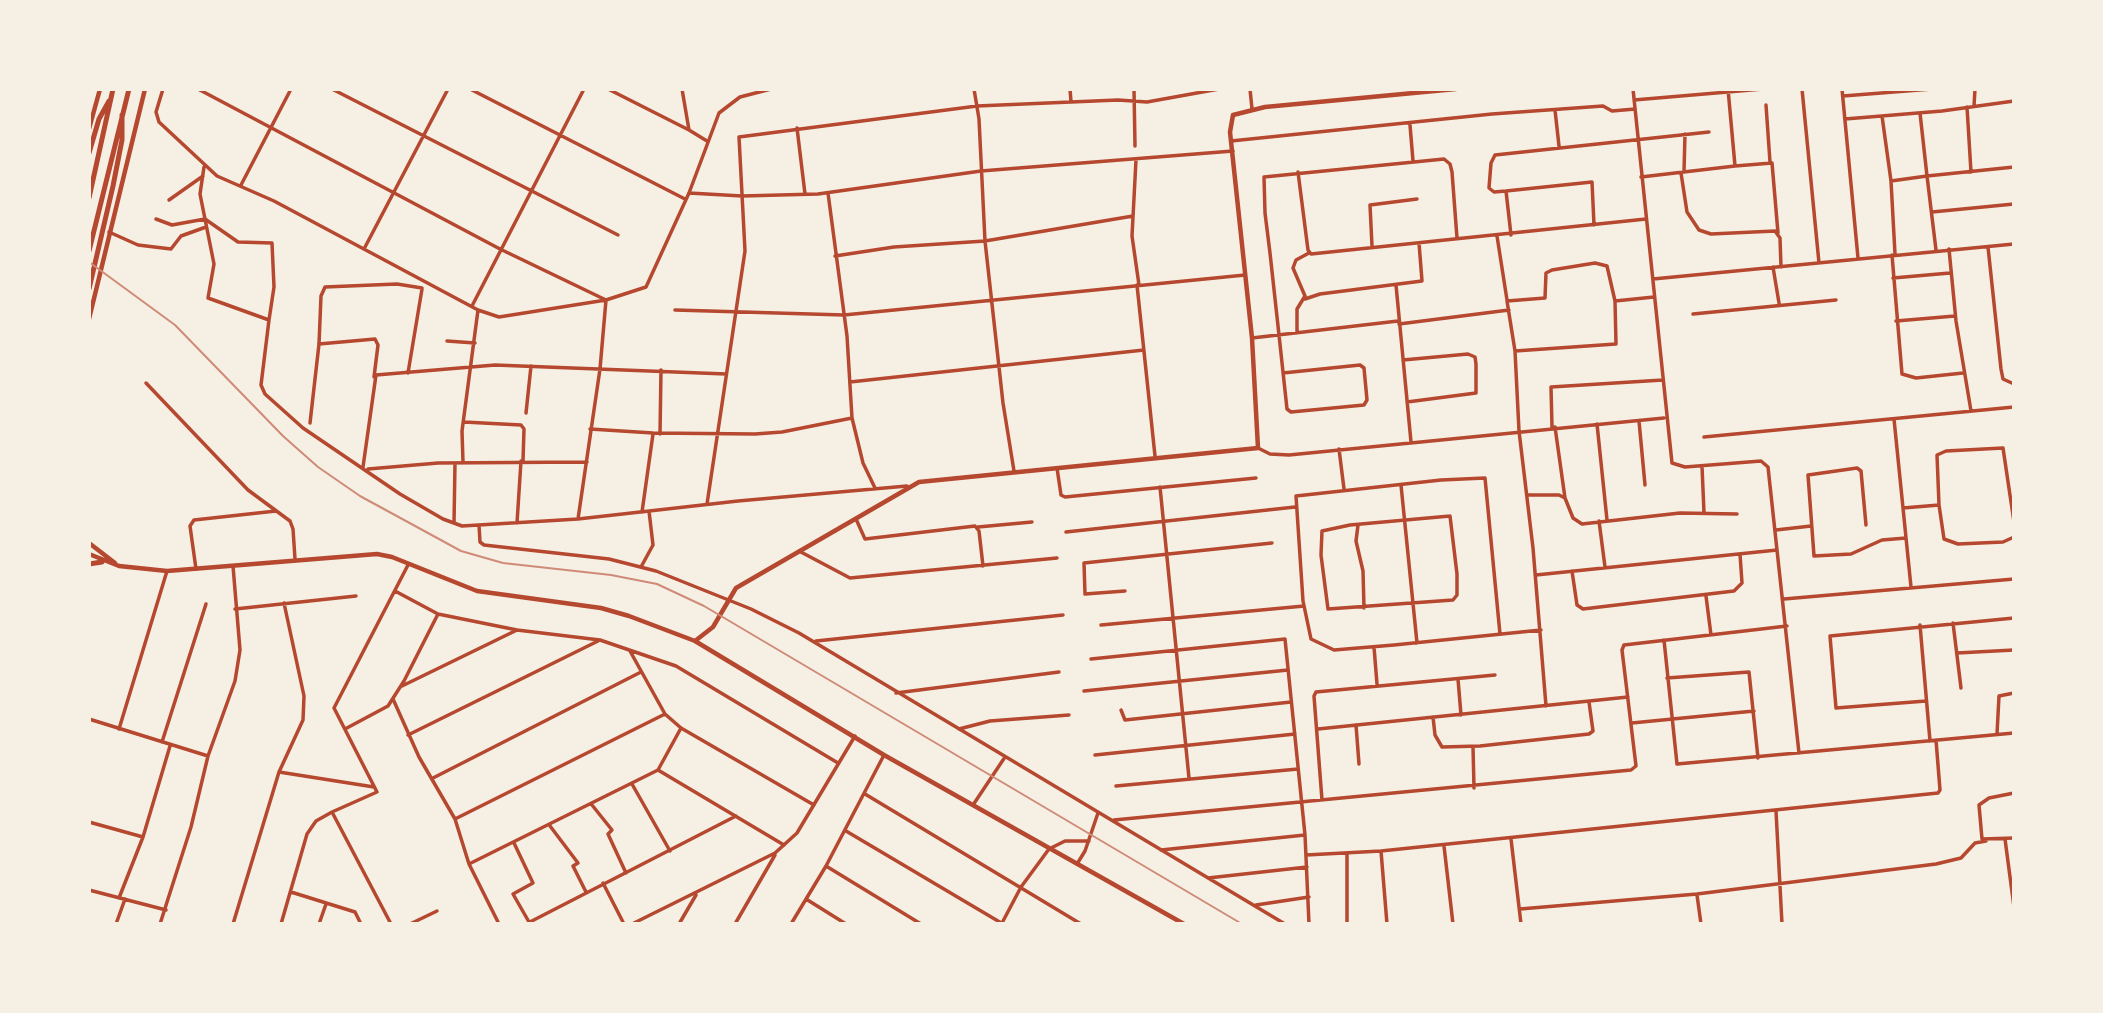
<!DOCTYPE html>
<style>
body{margin:0}
#map{position:relative;width:2103px;height:1013px;overflow:hidden;background:#f6efe4;font-family:Arial,sans-serif}
canvas{display:block}
.frame{position:absolute;inset:0;border:91px solid #f6efe4;pointer-events:none}
</style>
<div id="map">
<canvas width="2103" height="1013"></canvas>
<div class="frame"></div>
</div>
<script>
const context = document.querySelector('canvas').getContext('2d');
context.lineJoin = 'round';
function shape(rows) {
  const path = new Path2D();
  for (const r of rows) {
    path.moveTo(r[0], r[1]);
    for (let i = 2; i < r.length; i += 2) path.lineTo(r[i], r[i + 1]);
  }
  return path;
}
function stroke(path, color, width, dash) {
  context.strokeStyle = color;
  context.lineWidth = width;
  context.lineCap = dash ? 'butt' : 'round';
  context.setLineDash(dash || []);
  context.stroke(path);
}
stroke(shape([
 [163,89,156,112,159,122,217,176,274,201,478,310,499,317,606,300,646,287,689,193,719,113,740,97,771,89],
 [198,89,500,249,606,300,600,369,578,519],
 [332,89,618,235],
 [470,89,685,199],
 [608,89,689,130],
 [682,89,689,130,707,141],
 [974,89,979,119,985,241,1003,403,1014,471],
 [1070,89,1071,102],
 [1134,89,1135,146],
 [1250,89,1252,109],
 [1633,89,1672,463,1685,467,1761,461,1768,467,1799,753],
 [1728,89,1735,166,1772,163,1778,233],
 [1802,89,1819,263],
 [1842,89,1858,258],
 [1843,96,1932,89],
 [1634,100,1763,89],
 [1766,105,1770,162],
 [1974,106,1975,89],
 [1967,107,1971,172],
 [1555,110,1559,146],
 [1920,113,1927,176,2014,167],
 [1882,116,1891,181,1927,176,1936,250],
 [1845,119,1942,111,2014,101],
 [1410,125,1413,161],
 [797,128,805,194],
 [1231,141,1492,114,1603,106,1612,111,1635,109],
 [1136,160,1132,236,1139,285],
 [204,167,200,194,214,264,208,298,269,320,261,385,265,394,303,428,400,494,443,519,462,526,578,519,738,501,907,486],
 [1298,172,1308,250,1311,254,1646,219],
 [1684,172,1685,134],
 [1681,173,1687,212,1699,230,1711,234,1775,231,1780,238,1781,267],
 [1641,177,1735,166],
 [1891,181,1895,254],
 [241,185,291,89],
 [1506,191,1592,182,1594,225],
 [689,193,742,196,818,194,981,171,1233,151],
 [828,193,847,336,852,418,863,463,875,488],
 [169,200,203,176],
 [1932,212,2014,204],
 [156,219,172,225,205,219,238,242,272,243,274,287,269,320],
 [109,232,138,245,171,249,181,236,206,227],
 [1511,235,1506,191,1494,192,1489,188,1491,163,1495,155,1709,132],
 [1497,236,1507,300],
 [1372,246,1370,205,1417,199],
 [1988,247,2001,369,2003,379,2014,384],
 [364,249,448,89],
 [1949,249,1956,321,1971,411],
 [1892,255,1902,374,1916,378,1963,373],
 [835,256,894,247,985,241,1133,216],
 [1773,267,1779,303],
 [1893,278,1950,273],
 [1653,279,2014,244],
 [1137,285,1155,456],
 [1396,285,1411,442],
 [1305,299,1320,294,1422,281,1419,243],
 [1615,301,1654,297],
 [472,306,584,89],
 [675,310,844,315,1245,275],
 [1693,314,1836,300],
 [1896,321,1955,316],
 [1399,324,1509,310],
 [1297,333,1297,309,1305,296,1293,268,1296,260,1309,253],
 [1252,338,1398,321],
 [447,341,475,343],
 [319,344,375,339,378,345,374,377],
 [1515,351,1616,344,1615,301,1607,266,1595,263,1552,270,1546,273,1545,298,1507,301,1515,351,1519,431,1533,548,1546,706],
 [1403,360,1468,354,1475,357,1476,364,1476,393,1407,402],
 [408,373,422,289],
 [1283,373,1360,365,1364,368,1367,400,1364,405,1291,412,1287,409,1279,335,1270,253,1265,213,1264,177,1444,159,1450,164,1452,172,1457,238],
 [850,382,1144,350],
 [146,383,248,490,290,521,293,529,295,559],
 [526,413,531,366],
 [1894,419,1911,587],
 [1639,421,1645,485],
 [464,422,521,425,524,429,523,461],
 [310,423,319,344,321,296,325,287,397,284,422,288],
 [1597,424,1607,520],
 [1552,427,1551,387,1663,380],
 [1555,427,1565,498],
 [590,429,653,433,755,434,782,432,852,418],
 [660,434,661,370],
 [1704,437,2014,407],
 [1258,448,1270,454,1289,455,1664,418],
 [1339,449,1344,489],
 [463,462,462,431,478,310],
 [1702,466,1704,513],
 [363,467,376,375,495,365,726,374],
 [1057,468,1061,495,1065,497,1256,478],
 [368,469,438,463,587,462],
 [1401,485,1417,643],
 [1160,487,1189,778],
 [1527,495,1559,495,1565,498,1573,518,1582,524,1680,513,1737,514],
 [707,504,745,251,739,137,977,106,1118,100,1147,102,1219,89],
 [1903,508,1939,505],
 [642,512,653,434],
 [1450,516,1457,574,1457,595,1453,600,1328,609,1321,555,1322,531,1350,525,1450,516],
 [856,519,865,539,975,526,979,531,983,566],
 [1599,521,1605,567],
 [2014,522,2003,448,1946,451,1937,455,1939,505,1944,539,1958,544,2003,542,2014,537],
 [454,523,455,463],
 [517,523,521,461],
 [479,525,480,542,484,545,609,559,656,571,751,609,799,633,1285,924],
 [1358,525,1356,541,1363,571,1364,608],
 [1866,525,1861,471,1857,468,1808,475,1814,556,1851,554,1882,540,1906,538],
 [978,527,1032,522],
 [1776,530,1811,526],
 [1066,532,1295,507],
 [799,551,850,578,1057,558],
 [641,567,653,545,649,511],
 [196,569,190,526,194,520,276,511],
 [1572,571,1577,605,1583,609,1734,591,1742,583,1740,554],
 [1536,575,1777,550],
 [395,591,438,614,517,630,600,640,676,666,838,763],
 [1125,591,1085,594,1084,563,1272,543],
 [1706,596,1711,635],
 [1784,599,2014,579],
 [235,609,356,596],
 [1953,623,1961,688],
 [1101,625,1304,606],
 [1920,625,1930,741],
 [1500,634,1485,478,1441,480,1296,496,1303,601,1311,639,1334,650,1394,645,1541,630],
 [1664,640,1677,764,2014,733],
 [816,641,1063,615],
 [1374,647,1377,684],
 [630,651,665,714,681,728,814,805],
 [1957,653,2014,650],
 [1091,659,1285,639,1305,835,1309,924],
 [1667,678,1749,672,1758,758],
 [1458,679,1461,715],
 [402,686,517,630],
 [1084,691,1288,670],
 [896,693,1059,672],
 [393,699,419,757,455,819,469,864,499,924],
 [1926,701,1836,708,1830,636,2014,618],
 [1121,710,1125,720,1291,702],
 [1433,717,1435,735,1442,747,1480,746,1589,734,1593,731,1589,702],
 [89,719,208,756],
 [1632,723,1754,711],
 [1356,725,1359,764],
 [119,729,167,571],
 [345,729,388,706,404,681,438,614],
 [959,729,990,721,1069,715],
 [1318,729,1628,697],
 [1997,734,1999,696,2014,693],
 [408,735,598,641],
 [162,742,206,604],
 [1473,747,1474,788],
 [1095,755,1295,734],
 [658,770,681,728],
 [279,772,374,787],
 [433,778,641,672],
 [632,784,670,851],
 [1116,786,1298,769],
 [2014,793,1989,798,1979,805,1982,839,2014,838],
 [865,794,1081,924],
 [1322,800,1314,696,1316,692,1495,675],
 [592,805,612,830,608,834,626,873],
 [973,805,1005,757],
 [1776,811,1782,924],
 [332,812,377,792,334,708,408,565],
 [455,819,665,714],
 [1114,820,1631,770,1636,766,1622,650,1624,645,1787,626],
 [89,822,143,837],
 [550,826,578,863,573,866,586,892],
 [846,831,1003,924],
 [1511,839,1521,924],
 [2005,839,2014,907],
 [514,843,533,883,513,894,529,922],
 [1444,846,1453,924],
 [1161,850,1305,835],
 [1347,853,1347,924],
 [1306,855,1381,851],
 [469,864,658,770,784,845],
 [1077,864,1085,851,1098,813],
 [826,866,921,924],
 [1208,878,1307,867],
 [603,883,624,924],
 [89,890,166,910],
 [291,892,355,912,361,924],
 [1697,895,1701,924],
 [119,898,143,837,170,746],
 [806,899,846,924],
 [1256,905,1309,897],
 [1520,909,1697,894,1936,864,1961,858,1975,843,1986,841],
 [1002,923,1021,887,1049,849,1065,841,1089,841],
 [116,924,125,899],
 [160,924,191,827,208,756,235,681,240,650,233,566],
 [233,924,279,772,303,720,304,696,284,603],
 [281,924,307,834,316,821,332,812,391,924],
 [319,924,326,904],
 [410,924,437,911],
 [526,924,736,816],
 [632,924,775,853,797,833,855,736],
 [679,924,696,895],
 [735,924,775,855],
 [791,924,826,866,884,755],
 [1387,924,1381,851,1938,793,1940,790,1936,740]
]), '#b5482f', 3.5);
stroke(shape([
 [89,543,115,563],
 [89,554,119,566,167,571,377,554,392,557,477,591,601,608,629,616,695,641,884,755,1184,924],
 [695,641,713,627,736,588,919,482,1258,448,1252,338,1230,132,1233,115,1265,107,1456,89]
]), '#b5482f', 4.5);
stroke(shape([
 [89,129,100,89],
 [89,319,145,89]
]), '#b5482f', 4.5);
stroke(shape([
 [89,153,99,119,109,101],
 [89,198,113,89],
 [89,251,129,89],
 [89,289,113,186,122,140,122,115],
 [89,564,102,562]
]), '#b5482f', 5);
stroke(shape([
 [89,262,175,325,283,436,318,467,360,496,461,551,503,563,611,575,657,584,704,606,1242,924]
]), '#cf8b77', 2);
</script>
